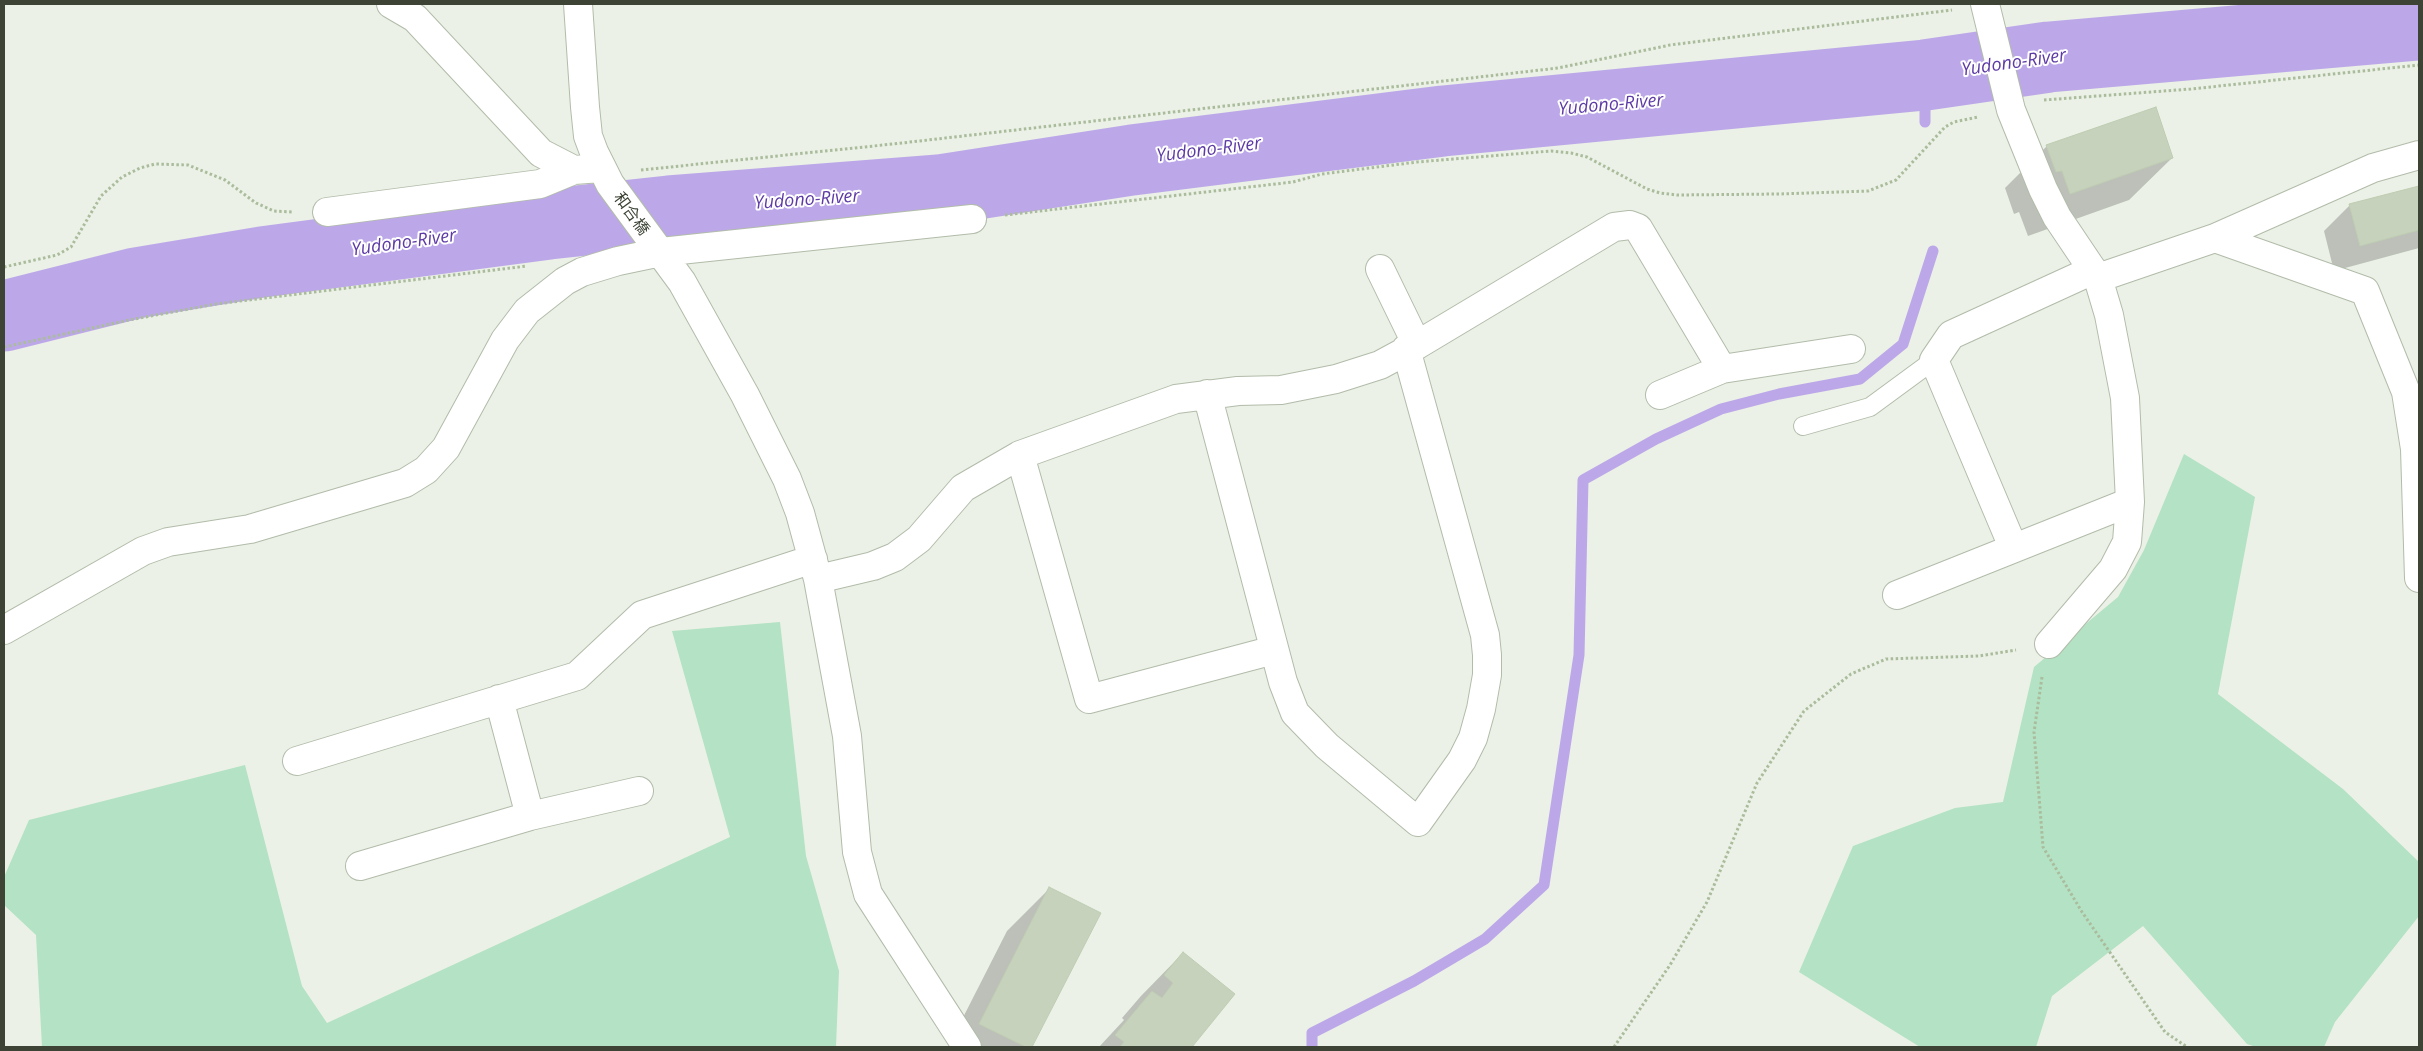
<!DOCTYPE html>
<meta charset="utf-8">
<style>
body{margin:0}
#map{position:relative;width:2423px;height:1051px;overflow:hidden;background:#ebf1e6;font-family:"Open Sans",sans-serif}
canvas{display:block}
.frame{position:absolute;inset:0;border:5px solid #3d4436;pointer-events:none}
</style>
<div id="map">
<canvas width="2423" height="1051"></canvas>
<div class="frame"></div>
</div>
<script>
const context = document.querySelector('canvas').getContext('2d');
context.lineJoin = 'round';
function paint(path, color) {
  context.fillStyle = color;
  context.fill(path, 'evenodd');
}
function shape(rows) {
  const path = new Path2D();
  for (const r of rows) {
    path.moveTo(r[0], r[1]);
    for (let i = 2; i < r.length; i += 2) path.lineTo(r[i], r[i + 1]);
  }
  return path;
}
function stroke(path, color, width, dash) {
  context.strokeStyle = color;
  context.lineWidth = width;
  context.lineCap = dash ? 'butt' : 'round';
  context.setLineDash(dash || []);
  context.stroke(path);
}
function drawText(font, color, halo, rows, align = 'center') {
  context.font = font + ' "Open Sans","Noto Sans JP",sans-serif';
  context.lineWidth = 4;
  context.setLineDash([]);
  context.textBaseline = 'middle';
  context.strokeStyle = halo;
  context.fillStyle = color;
  for (const [text, x, y, turn = 0] of rows) {
    context.save();
    context.translate(x, y);
    context.rotate((+turn || 0) * Math.PI / 180);
    context.textAlign = isNaN(turn) ? turn : align;
    if (halo) context.strokeText(text, 0, 0);
    context.fillText(text, 0, 0);
    context.restore();
  }
}
paint(shape([
 [2184,454,2255,497,2218,694,2343,789,2419,862,2419,916,2335,1022,2324,1047,2256,1047,2247,1044,2143,926,2052,996,2036,1047,1920,1047,1799,972,1853,846,1955,808,2003,802,2034,667,2118,597,2144,550],
 [780,622,806,856,839,971,836,1047,42,1047,36,935,4,905,4,877,29,820,245,765,302,986,327,1023,730,837,672,631]
]), '#b3e2c4');
paint(shape([
 [2047,146,2172,158,2129,200,2028,236,2019,212,2014,214,2005,188],
 [2419,187,2419,248,2334,271,2324,231,2350,205],
 [1049,889,1099,914,1031,1047,948,1047,1007,931],
 [1183,953,1234,994,1190,1047,1099,1047,1124,1020,1122,1018,1141,996]
]), '#0003');
stroke(shape([
 [1925,122,1925,75],
 [1312,1047,1312,1033,1414,981,1485,939,1544,885,1579,655,1583,480,1656,439,1721,409,1779,394,1860,379,1903,344,1933,251]
]), '#bca8e9', 11);
stroke(shape([
 [4,316,136,283,262,262,549,224,669,211,939,190,1132,160,1443,121,1925,75,2049,57,2419,25]
]), '#bca8e9', 71);
const building = shape([
 [2156,107,2173,158,2070,194,2062,171,2056,172,2046,145,2156,107],
 [2419,186,2419,230,2360,246,2349,204,2419,186],
 [1049,887,1101,913,1032,1047,1026,1047,979,1024,1049,887],
 [1183,952,1235,994,1192,1047,1120,1047,1124,1042,1115,1035,1152,991,1162,998,1173,983,1164,975,1183,952]
]);
paint(building, '#c7d2bd');
stroke(building, '#beccb1', 1);
const lane = shape([
 [1803,426,1870,407,1934,360]
]);
const street = shape([
 [391,4,415,18,541,153,574,170,601,168],
 [578,4,585,107,588,136,594,152,610,184,682,282,745,395,787,479,800,513,818,579,847,736,857,852,868,894,967,1047],
 [1985,4,2011,110,2043,189,2057,217,2098,278,2109,315,2125,398,2130,502,2127,542,2113,569,2049,644],
 [327,212,540,184,574,170],
 [2215,238,2365,291,2406,392,2415,449,2419,578],
 [1380,269,1417,345],
 [2098,278,2215,238,2373,168,2419,155],
 [1207,394,1283,682,1295,713,1327,746,1418,822,1462,760,1473,738,1481,709,1487,675,1487,655,1485,635,1406,349],
 [1660,395,1722,369,1851,349],
 [2013,547,1934,360,1951,335,2093,270],
 [818,579,873,566,895,557,919,539,963,488,1020,455],
 [1897,595,2130,502],
 [4,630,143,551,168,542,250,529,405,483,426,470,446,448,505,340,527,311,565,281,582,272,618,261,661,252,972,219],
 [1274,650,1089,699,1020,455,1176,399,1238,391,1281,390,1336,379,1380,365,1417,345,1614,227,1630,225,1638,228,1722,369],
 [499,699,530,816],
 [297,761,577,676,642,615,813,559],
 [360,866,530,816,639,791]
]);
stroke(lane, '#b2bcaa', 20);
stroke(street, '#b2bcaa', 30);
stroke(shape([
 [2044,100,2191,89,2419,65],
 [641,170,893,144,1558,68,1670,45,1952,10],
 [1005,215,1293,182,1322,174,1417,162,1551,151,1571,153,1587,157,1647,189,1660,193,1677,195,1779,194,1868,191,1896,180,1945,127,1954,122,1978,117],
 [4,267,57,255,71,247,101,196,122,177,140,168,155,164,188,165,225,180,256,203,274,211,294,212],
 [4,347,129,320,216,304,527,266],
 [2042,677,2034,732,2043,847,2082,912,2165,1032,2187,1047],
 [1614,1047,1670,965,1707,902,1757,783,1804,711,1851,674,1886,659,1979,656,2016,650]
]), '#abbc9d', 3, [2.5, 2.5]);
stroke(lane, '#fff', 18);
stroke(street, '#fff', 28);
drawText('16px', '#3d4436', '#fff', [
 ["和合橋",631,214,54]
]);
drawText('italic 18px', '#5d3aa5', '#fff', [
 ["Yudono-River",2014,63,-8],
 ["Yudono-River",1611,105,-5],
 ["Yudono-River",1209,150,-7],
 ["Yudono-River",807,200,-4],
 ["Yudono-River",404,243,-8]
]);
</script>
